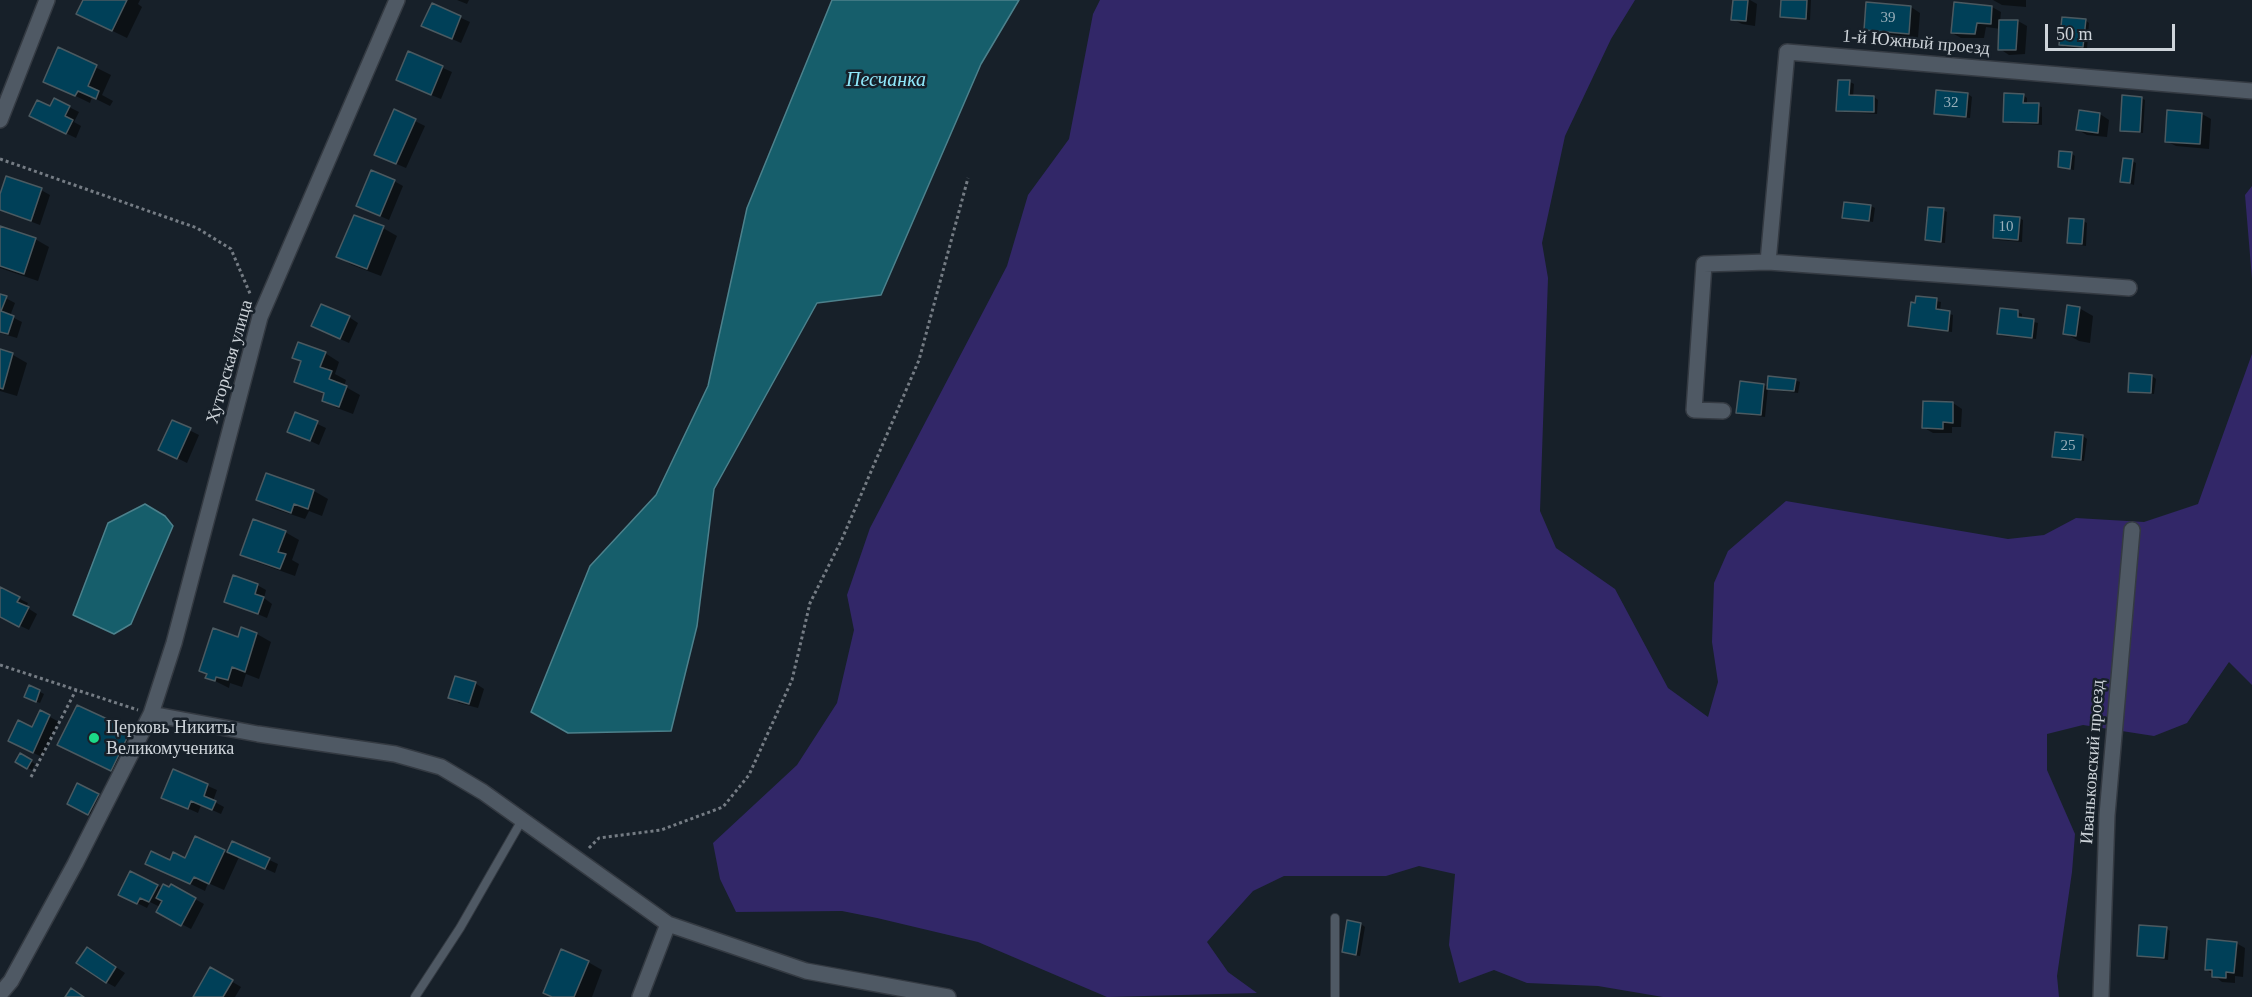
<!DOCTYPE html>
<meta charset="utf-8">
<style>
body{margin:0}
#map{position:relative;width:2252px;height:997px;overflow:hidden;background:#172029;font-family:"Times New Roman",serif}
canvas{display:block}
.scale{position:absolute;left:2045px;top:24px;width:130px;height:27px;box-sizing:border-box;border:3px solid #ced4da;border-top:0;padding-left:8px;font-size:18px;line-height:21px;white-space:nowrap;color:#ced4da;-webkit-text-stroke:4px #172029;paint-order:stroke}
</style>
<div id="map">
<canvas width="2252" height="997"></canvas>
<div class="scale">50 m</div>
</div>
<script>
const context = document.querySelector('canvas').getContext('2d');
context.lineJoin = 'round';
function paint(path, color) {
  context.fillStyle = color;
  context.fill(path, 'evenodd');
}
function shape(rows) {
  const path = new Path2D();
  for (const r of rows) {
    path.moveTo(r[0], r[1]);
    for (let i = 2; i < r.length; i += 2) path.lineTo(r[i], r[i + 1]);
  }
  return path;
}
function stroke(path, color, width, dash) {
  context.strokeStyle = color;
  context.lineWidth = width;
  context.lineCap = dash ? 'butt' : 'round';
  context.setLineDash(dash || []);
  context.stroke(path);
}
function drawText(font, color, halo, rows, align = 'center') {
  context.font = font + ' "Times New Roman",serif';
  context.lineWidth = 5;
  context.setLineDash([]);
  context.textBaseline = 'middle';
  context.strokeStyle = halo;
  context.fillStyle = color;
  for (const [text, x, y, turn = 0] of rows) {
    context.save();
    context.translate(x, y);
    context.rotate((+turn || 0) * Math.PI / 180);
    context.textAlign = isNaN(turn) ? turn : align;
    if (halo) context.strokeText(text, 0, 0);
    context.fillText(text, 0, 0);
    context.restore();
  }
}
paint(shape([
 [1100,0,1635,0,1611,39,1565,136,1542,243,1548,278,1540,511,1556,548,1615,589,1668,688,1708,717,1718,682,1712,642,1714,583,1728,551,1786,501,2008,539,2044,535,2076,518,2144,522,2198,504,2252,354,2252,685,2229,662,2187,723,2154,736,2083,725,2047,734,2047,770,2075,834,2072,872,2057,976,2059,997,1663,997,1598,986,1527,983,1494,970,1459,983,1449,945,1455,874,1419,866,1386,876,1284,876,1253,891,1207,942,1228,972,1257,993,1107,997,978,942,877,918,842,911,736,912,720,879,713,843,797,765,837,703,854,630,847,595,870,528,1007,266,1028,195,1069,139,1093,14],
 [2252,186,2252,279,2245,195]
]), '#322768');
const water = shape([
 [832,0,1019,0,981,64,881,295,817,303,714,489,697,626,671,731,568,733,531,712,590,566,656,495,708,386,747,208,832,0],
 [145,504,165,516,173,526,131,624,114,634,73,615,108,523,145,504]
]);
paint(water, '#165e6b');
stroke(water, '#4d818c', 1.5);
paint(shape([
 [85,0,140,0,138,4,142,7,127,38,92,21],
 [457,0,469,0,467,4],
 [1734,0,1750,0,1757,4,1755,26,1742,24,1732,19],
 [1783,0,1811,0,1810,20,1785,18,1781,16],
 [1993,0,2026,0,2026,7,2002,5],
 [432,5,470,22,461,43,423,26],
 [1911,7,1920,13,1918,38,1875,34,1865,29],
 [1992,7,2001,12,2000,22,2018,21,2027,26,2025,54,2009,55,2000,49,2001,29,1986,27,1984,38,1961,38,1952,33],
 [2085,20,2089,23,2087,49,2065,47,2061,45],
 [59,49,111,75,102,95,113,101,110,106,92,97,90,103,45,81],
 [409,53,452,72,441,99,407,85],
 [1850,82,1854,84,1853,97,1874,97,1878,100,1877,114,1842,112,1838,110],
 [1968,94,1972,97,1970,118,1940,115,1936,113],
 [2023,95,2027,98,2027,104,2042,107,2042,125,2009,123,2005,121],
 [2141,98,2145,100,2143,133,2125,132,2121,130],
 [55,100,79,112,74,122,81,126,76,138,40,121],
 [395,111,425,126,406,168,385,159],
 [2100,114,2109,120,2107,137,2087,135,2078,130],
 [2202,114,2211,119,2209,149,2176,146,2166,141],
 [2071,153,2075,156,2074,170,2059,167],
 [2132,161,2136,163,2134,185,2121,181],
 [394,181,403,186,389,220,358,206],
 [41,190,50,195,40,225,0,210,0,198],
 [1871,206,1875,208,1873,222,1844,217],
 [1943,210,1947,212,1945,243,1931,242,1927,239],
 [2019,218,2023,220,2022,242,1998,240,1994,237],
 [2083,221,2087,223,2086,246,2073,244,2069,242],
 [0,228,35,239,49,247,38,281,0,268],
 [383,228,397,236,381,276,352,265,338,257],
 [0,295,15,303,10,316,22,322,17,338,0,333],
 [1917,297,1941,302,1940,311,1953,315,1952,332,1914,328,1910,326],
 [2079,308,2093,316,2090,343,2079,341,2065,333],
 [2001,310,2018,312,2022,314,2022,319,2038,323,2036,339,2002,336,1998,334],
 [349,317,358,323,349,343,322,331],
 [0,351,13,355,27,363,17,396,0,391],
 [325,353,339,362,335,374,346,380,344,386,360,395,353,414,337,408,323,400,325,395,296,381,303,362,294,357],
 [2152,376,2156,379,2154,394,2134,393,2130,391],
 [1795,380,1800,382,1798,393,1773,390,1769,388],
 [1764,385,1768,387,1765,417,1742,414,1738,412],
 [1924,402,1953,403,1962,409,1961,427,1952,427,1952,433,1933,433,1923,427],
 [296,414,326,428,319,445,289,431],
 [173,422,199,435,187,463,169,454],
 [2083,436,2087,439,2084,461,2058,459,2054,457],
 [267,475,314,491,328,499,322,516,309,511,305,519,272,508,258,499],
 [285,532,299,540,292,560,299,564,295,576,256,562,242,554],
 [257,585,266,590,264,598,272,604,267,618,226,601],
 [0,589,28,603,26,607,37,614,29,630,0,616],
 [257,634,271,642,259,679,246,674,242,687,230,683,229,688,207,677,208,675,200,670,239,638],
 [475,683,484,689,478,708,459,703,450,697],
 [30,687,44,694,40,703,30,699],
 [41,712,59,722,42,757,19,746,33,729],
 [130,731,139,737,121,775,68,750],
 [21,755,35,764,32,770,17,762],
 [173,771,217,790,213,801,224,807,221,814,201,805,198,813,163,797],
 [78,785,102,798,93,816,69,804],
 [233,843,278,864,275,873,239,857,224,890,208,883,205,891,147,863,186,860,224,851,228,854],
 [157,886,195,899,204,904,191,929,158,912,160,907,150,902,147,908,129,899],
 [1361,924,1365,927,1360,956,1348,954,1344,952],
 [2166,928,2170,931,2168,960,2142,957,2138,955],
 [2236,943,2245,948,2243,977,2235,976,2235,983,2222,982,2206,969],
 [96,954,125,973,115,987,106,982],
 [588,962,602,970,592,997,552,997],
 [211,969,241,987,235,997,195,997]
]), '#0007');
const building = shape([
 [83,0,127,0,112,31,76,14,83,0],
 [1733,0,1748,0,1746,21,1731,20,1733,0],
 [1781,0,1807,0,1806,19,1780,17,1781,0],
 [1866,2,1911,6,1909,34,1864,30,1866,2],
 [1954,2,1992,6,1991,24,1977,23,1975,34,1951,33,1954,2],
 [432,3,461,16,452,39,421,26,432,3],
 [2062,17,2086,19,2083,47,2059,45,2062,17],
 [1999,20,2018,20,2016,50,1998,50,1999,20],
 [58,47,97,65,88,86,99,91,96,99,78,91,75,96,43,82,58,47],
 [408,51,443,66,431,95,396,80,408,51],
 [1838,80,1850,80,1849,95,1874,96,1874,112,1836,111,1838,80],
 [1936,90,1968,93,1966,117,1934,114,1936,90],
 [2004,93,2024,94,2023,103,2039,103,2038,123,2003,122,2004,93],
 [2122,95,2142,97,2140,132,2120,131,2122,95],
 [54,98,70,106,65,116,73,120,66,134,29,116,37,100,50,106,54,98],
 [394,109,416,119,396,164,374,155,394,109],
 [2079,110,2100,113,2098,133,2076,130,2079,110],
 [2167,110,2202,113,2200,144,2165,142,2167,110],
 [2059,151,2072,152,2070,169,2058,167,2059,151],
 [2123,158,2133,159,2130,183,2120,182,2123,158],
 [371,170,395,180,380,216,356,206,371,170],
 [6,176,42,188,31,221,0,210,0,194,6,176],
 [1844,202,1871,205,1869,221,1842,218,1844,202],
 [1928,207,1944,208,1941,242,1925,240,1928,207],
 [354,215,384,226,367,269,336,257,354,215],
 [1994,215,2020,217,2018,240,1993,238,1994,215],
 [2069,218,2084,219,2082,244,2067,243,2069,218],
 [0,226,36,238,24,274,0,266,0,226],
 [0,294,7,296,1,311,14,316,8,334,0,332,0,294],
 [1916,296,1937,298,1936,309,1950,311,1948,331,1908,326,1911,302,1915,303,1916,296],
 [321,304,350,316,340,339,311,326,321,304],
 [2067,305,2080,307,2076,336,2063,334,2067,305],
 [2000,308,2018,310,2018,317,2034,319,2032,338,1997,334,2000,308],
 [298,342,326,352,320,367,332,371,329,379,347,386,339,407,322,401,324,393,294,382,301,361,292,358,298,342],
 [0,349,13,353,3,389,0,388,0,349],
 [2129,373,2152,375,2151,393,2128,392,2129,373],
 [1768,376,1796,379,1794,391,1767,389,1768,376],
 [1740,381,1764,384,1761,415,1736,413,1740,381],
 [1923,401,1953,402,1953,423,1943,422,1943,429,1922,428,1923,401],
 [295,412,318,421,310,441,287,432,295,412],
 [172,420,191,428,177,459,158,450,172,420],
 [2055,432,2083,435,2081,460,2052,457,2055,432],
 [266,473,314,490,308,509,294,504,291,513,256,500,266,473],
 [253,519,286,531,278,552,286,554,280,569,240,555,253,519],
 [233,575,258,584,255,594,264,597,258,614,224,602,233,575],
 [0,587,20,597,17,602,29,607,19,627,0,617,0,587],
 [241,627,257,633,245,672,232,667,228,680,216,677,215,681,205,678,207,674,199,671,213,628,238,637,241,627],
 [455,676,476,682,469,704,448,698,455,676],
 [29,685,40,690,36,702,24,697,29,685],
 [77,705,131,730,111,771,57,745,77,705],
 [40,710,50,715,33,753,8,741,18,720,32,727,40,710],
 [20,753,32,760,27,769,15,762,20,753],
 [173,769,208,784,204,796,216,801,212,810,191,801,188,809,161,798,173,769],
 [77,783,99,794,88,815,67,804,77,783],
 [195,836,225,850,209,884,194,877,190,884,145,864,151,851,170,860,173,852,185,858,195,836],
 [232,841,270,858,265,869,227,852,232,841],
 [130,871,158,885,149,902,140,898,137,904,118,895,130,871],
 [163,884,169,887,171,884,196,898,181,926,156,912,162,901,156,898,163,884],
 [1347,920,1361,923,1356,955,1342,952,1347,920],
 [2139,925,2167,927,2164,958,2137,956,2139,925],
 [2207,939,2237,942,2234,973,2226,972,2226,978,2212,977,2212,970,2205,970,2207,939],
 [87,947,116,967,106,983,76,963,87,947],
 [561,949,589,961,574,997,552,997,543,993,561,949],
 [210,967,233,980,223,997,193,997,210,967],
 [71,988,84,997,65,997,71,988]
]);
paint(building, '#004058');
stroke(building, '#4b5a61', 1.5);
const lane = shape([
 [415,997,460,928,522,820],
 [1335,997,1335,918]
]);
const street = shape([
 [0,120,47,0],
 [1768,262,1787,52,2252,91],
 [1723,411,1694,410,1704,264,1768,262,2129,288],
 [151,714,258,734,395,754,441,767,483,792,668,924,806,971,948,997],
 [0,994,11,981,75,864,151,714,174,643,260,317,397,0],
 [640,997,668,924],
 [2101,997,2107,815,2132,530]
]);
stroke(lane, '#343a42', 10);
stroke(street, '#343a42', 18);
stroke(shape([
 [0,159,197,228,231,249,251,296],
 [0,665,138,710],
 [31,777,76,690],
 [589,848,599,838,661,830,723,807,749,775,792,680,810,603,842,539,919,360,968,178]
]), '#757c84', 3, [3, 3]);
stroke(lane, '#4f5964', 8);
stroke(street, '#4f5964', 15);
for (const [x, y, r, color] of [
 [94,738,6,"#1cd988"]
]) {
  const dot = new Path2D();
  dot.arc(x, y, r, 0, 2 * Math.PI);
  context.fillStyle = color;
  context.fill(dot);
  stroke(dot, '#172029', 2);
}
drawText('15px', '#9aafba', null, [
 ["39",1888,18],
 ["32",1951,103],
 ["10",2006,227],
 ["25",2068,446]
]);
drawText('18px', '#ced4da', '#172029', [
 ["1-й Южный проезд",1916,43,5],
 ["Хуторская улица",230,362,-74],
 ["Иваньковский проезд",2093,762,-86]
]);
drawText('18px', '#ced4da', '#172029', [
 ["Церковь Никиты",106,728],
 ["Великомученика",106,749]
], 'left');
drawText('italic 20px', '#90e8fa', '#172029', [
 ["Песчанка",886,81]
]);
</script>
